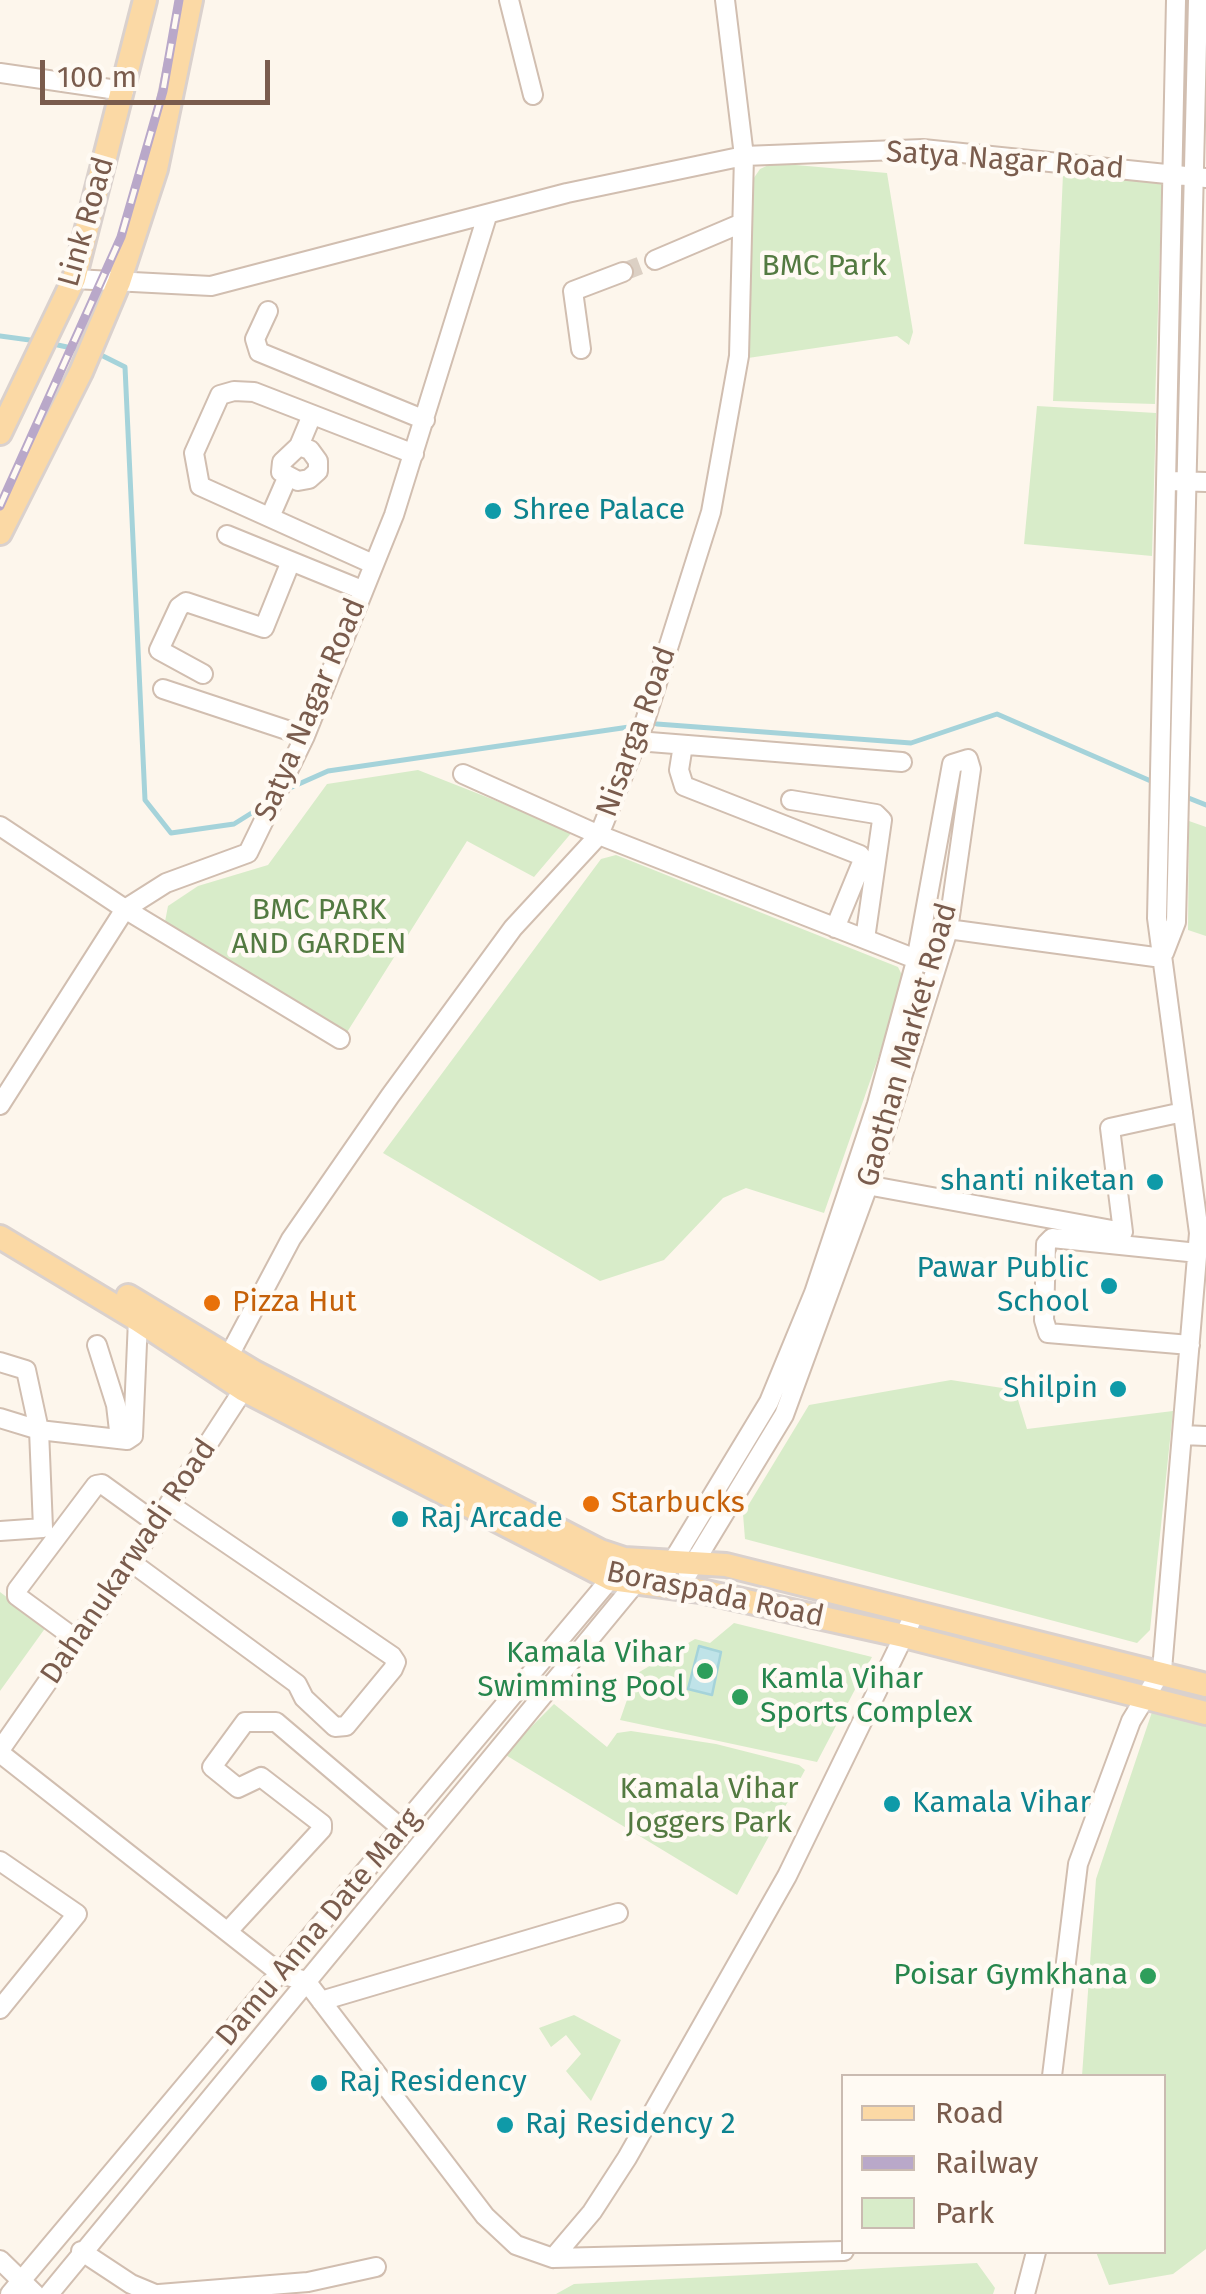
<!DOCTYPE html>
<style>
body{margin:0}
#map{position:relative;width:1206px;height:2294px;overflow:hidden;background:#fdf6ec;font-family:"Fira Sans",sans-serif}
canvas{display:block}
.legend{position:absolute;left:841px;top:2074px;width:325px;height:180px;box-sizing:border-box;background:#fffaf3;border:2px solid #cabbb1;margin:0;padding:12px 18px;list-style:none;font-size:30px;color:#7a5c4d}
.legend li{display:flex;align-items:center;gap:20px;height:50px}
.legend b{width:50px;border:2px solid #cabbb1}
.scale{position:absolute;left:40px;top:60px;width:230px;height:45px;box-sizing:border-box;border:5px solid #7a5c4d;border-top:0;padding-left:12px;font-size:30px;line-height:35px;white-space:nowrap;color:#7a5c4d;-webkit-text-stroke:8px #fffaf3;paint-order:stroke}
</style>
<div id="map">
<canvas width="1206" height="2294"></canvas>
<ul class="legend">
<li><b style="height:12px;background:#fbd9a5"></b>Road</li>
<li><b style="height:12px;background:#b9a8c9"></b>Railway</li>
<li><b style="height:28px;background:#d8ecc9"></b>Park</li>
</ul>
<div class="scale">100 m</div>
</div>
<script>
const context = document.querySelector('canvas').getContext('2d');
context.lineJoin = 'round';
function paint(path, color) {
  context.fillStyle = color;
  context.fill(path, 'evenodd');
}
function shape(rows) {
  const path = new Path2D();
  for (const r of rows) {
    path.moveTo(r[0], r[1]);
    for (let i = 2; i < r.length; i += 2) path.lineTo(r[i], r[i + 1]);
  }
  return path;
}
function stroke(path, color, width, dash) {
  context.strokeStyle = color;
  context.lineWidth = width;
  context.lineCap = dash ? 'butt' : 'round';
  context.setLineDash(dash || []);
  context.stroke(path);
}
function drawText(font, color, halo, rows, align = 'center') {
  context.font = font + ' "Fira Sans",sans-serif';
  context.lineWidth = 9;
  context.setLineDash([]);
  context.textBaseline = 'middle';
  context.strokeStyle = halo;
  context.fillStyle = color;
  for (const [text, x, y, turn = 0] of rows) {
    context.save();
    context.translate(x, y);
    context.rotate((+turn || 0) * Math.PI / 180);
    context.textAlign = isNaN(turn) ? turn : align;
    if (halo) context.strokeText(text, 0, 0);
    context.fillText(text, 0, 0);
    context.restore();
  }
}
paint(shape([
 [773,163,887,173,913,332,909,345,897,336,748,358,749,185,760,169],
 [1063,174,1162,182,1155,404,1053,401],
 [1037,406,1156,413,1152,556,1024,544],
 [418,770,573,831,534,877,467,841,344,1037,164,927,168,906,198,886,268,865,327,784],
 [1189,821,1206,827,1206,936,1188,930],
 [616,855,898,967,905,981,824,1213,746,1188,723,1198,664,1260,600,1281,383,1153,601,859],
 [951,1380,1015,1390,1027,1429,1173,1411,1150,1630,1137,1643,745,1539,743,1514,809,1405],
 [0,1592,46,1627,0,1691],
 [734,1623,872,1657,817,1762,620,1720,636,1674,695,1639,710,1643],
 [554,1704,607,1747,617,1733,631,1731,716,1744,799,1765,805,1770,737,1895,504,1754],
 [1154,1706,1206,1725,1206,2249,1173,2274,1109,2285,1096,2252,1164,2252,1164,2076,1082,2076,1096,1879],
 [574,2015,621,2040,591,2101,566,2071,581,2054,566,2035,551,2047,539,2028],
 [977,2263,995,2288,993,2294,556,2294,574,2284]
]), '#d8ecc9');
const water = shape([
 [699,1646,721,1652,712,1695,688,1689,699,1646]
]);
paint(water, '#bfe3e8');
stroke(water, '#a5d3da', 2.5);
stroke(shape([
 [0,336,37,341],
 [53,344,81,350],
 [97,353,125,367,145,800,171,833,234,824,266,804],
 [657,724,911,743,997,714,1176,792],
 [292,787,328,771,629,727],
 [1186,797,1206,805]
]), '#a5d3da', 5);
stroke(shape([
 [623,272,655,260]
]), '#dcd0c4', 18, [18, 9]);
const minor = shape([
 [509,0,533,95],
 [1176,0,1157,918,1199,1233],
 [0,73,124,91],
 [655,260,742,223],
 [74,279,211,286,567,193,744,156,923,149,1206,178],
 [268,311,255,339,259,352,425,420],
 [581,349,573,291,623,272],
 [299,446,310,450,318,461,318,471,309,479,298,481,281,472,282,462,299,446,312,415],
 [1174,481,1206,482],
 [270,517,287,478],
 [227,535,362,590],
 [373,564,200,486,194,453,220,395,234,391,254,392,414,454],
 [203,674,159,650,179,607,186,602,264,628,291,561],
 [163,689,305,736],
 [637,741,902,762],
 [683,745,679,770,684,786,860,855,863,860,835,928],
 [463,774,599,835,926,963],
 [791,800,876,814,882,820,865,939],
 [0,826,125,909,340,1039],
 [940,928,1162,958],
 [1164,953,1176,922,1198,0],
 [0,1105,125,909,166,883,248,853,305,736,394,515,487,216],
 [861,1184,1123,1232,1110,1128,1183,1112],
 [97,1345,116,1405,120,1439],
 [1190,1345,1048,1333,1044,1320,1046,1244,1052,1238,1198,1253],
 [0,1362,26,1370,39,1430],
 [224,1365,291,1239,390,1096,513,928,599,835,645,721,711,512,739,356,744,156,725,0],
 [0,1418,39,1430],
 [1182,1435,1206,1436],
 [0,1531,43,1528,39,1430,127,1440,133,1436,138,1320],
 [131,1562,297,1684,304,1698,335,1727,346,1726,393,1669,396,1662,392,1656,169,1504],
 [657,1587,769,1402,814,1293,877,1104,916,961,952,764,968,759,971,769,948,930,868,1186,784,1415,688,1573],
 [77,1640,17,1596,17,1590,96,1485,102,1484,156,1523],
 [0,1750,127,1568,249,1381],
 [0,1753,281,1974,306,1981,485,2216,516,2245,553,2258,592,2212,627,2158,787,1876,916,1611],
 [0,1861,77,1914,0,2009],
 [229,1930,322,1829,322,1824,261,1777,238,1788,212,1767,245,1722,276,1722,402,1829],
 [321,2001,618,1913],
 [1052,2076,1078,1864,1131,1721,1162,1670,1199,1233,1206,1233],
 [81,2251,131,2284,155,2294],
 [553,2258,844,2251],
 [0,2260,35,2294],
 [10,2294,617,1571],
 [49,2294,643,1574],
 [159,2294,308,2282,376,2267],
 [1025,2294,1036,2252]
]);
const major = shape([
 [0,433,74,279,145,0],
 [0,533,81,372,119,282,156,169,191,0],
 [0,1237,138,1320,244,1390,611,1579,701,1591,904,1636,1206,1713],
 [128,1296,254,1372,600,1551,624,1559,726,1565,1206,1685]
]);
stroke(minor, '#d1beb0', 22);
stroke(major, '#dad1cd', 28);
stroke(minor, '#fff', 18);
stroke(major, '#fbd9a5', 22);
const rail = shape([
 [0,506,121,237,163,91,179,0]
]);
stroke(rail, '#b9a8c9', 9);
stroke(rail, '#fffaf3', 5, [15]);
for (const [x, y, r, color] of [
 [493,511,10,"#0f9aa8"],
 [1155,1182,10,"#0f9aa8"],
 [1109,1286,10,"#0f9aa8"],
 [212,1303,10,"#e8710a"],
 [1118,1389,10,"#0f9aa8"],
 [591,1504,10,"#e8710a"],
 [400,1519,10,"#0f9aa8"],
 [705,1671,10,"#2e9e5b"],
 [740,1697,10,"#2e9e5b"],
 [892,1804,10,"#0f9aa8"],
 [1148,1976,10,"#2e9e5b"],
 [319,2083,10,"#0f9aa8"],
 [505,2125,10,"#0f9aa8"]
]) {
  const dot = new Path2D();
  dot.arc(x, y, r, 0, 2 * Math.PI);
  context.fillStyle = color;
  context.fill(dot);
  stroke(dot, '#fffaf3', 4);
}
drawText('30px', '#7a5c4d', '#fffaf3', [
 ["Satya Nagar Road",1005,161,4],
 ["Link Road",87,222,-74],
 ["Satya Nagar Road",311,710,-67],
 ["Nisarga Road",637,732,-70],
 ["Gaothan Market Road",908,1045,-74],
 ["Dahanukarwadi Road",129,1562,-56],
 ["Boraspada Road",715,1595,12],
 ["Damu Anna Date Marg",319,1928,-50]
]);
drawText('30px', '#537a41', '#fffaf3', [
 ["BMC Park",824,267],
 ["BMC PARK",319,911],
 ["AND GARDEN",319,945],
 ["Kamala Vihar",709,1790],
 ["Joggers Park",709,1824]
]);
drawText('30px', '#0d838f', '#fffaf3', [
 ["Shree Palace",513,511],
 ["shanti niketan",1135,1182,"right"],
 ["Pawar Public",1089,1269,"right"],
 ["School",1089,1303,"right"],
 ["Shilpin",1098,1389,"right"],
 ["Raj Arcade",420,1519],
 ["Kamala Vihar",912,1804],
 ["Raj Residency",339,2083],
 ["Raj Residency 2",525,2125]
], 'left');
drawText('30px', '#c56008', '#fffaf3', [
 ["Pizza Hut",232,1303],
 ["Starbucks",611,1504]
], 'left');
drawText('30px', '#27864d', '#fffaf3', [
 ["Kamala Vihar",685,1654],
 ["Swimming Pool",685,1688],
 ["Kamla Vihar",760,1680,"left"],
 ["Sports Complex",760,1714,"left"],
 ["Poisar Gymkhana",1128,1976]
], 'right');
</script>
